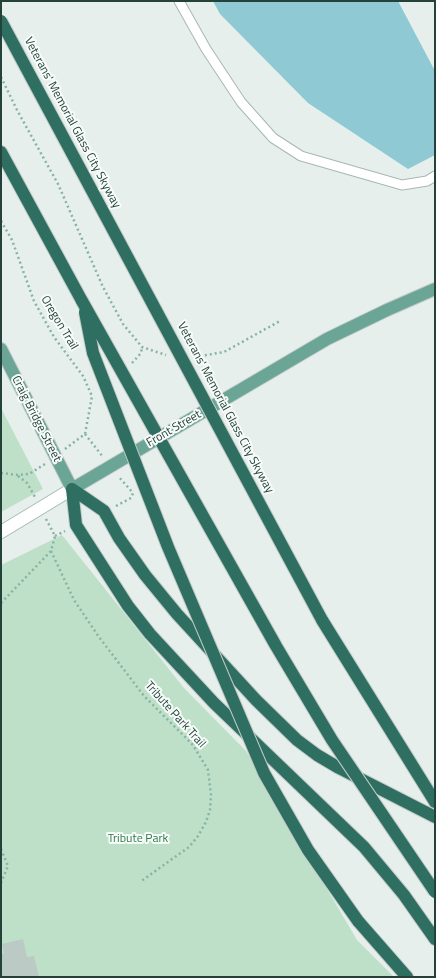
<!DOCTYPE html>
<style>
body{margin:0}
#map{position:relative;width:436px;height:978px;overflow:hidden;background:#e6efeb;font-family:"Titillium Web",sans-serif}
canvas{display:block}
.frame{position:absolute;inset:0;border:2px solid #24423a;pointer-events:none}
</style>
<div id="map">
<canvas width="436" height="978"></canvas>
<div class="frame"></div>
</div>
<script>
const context = document.querySelector('canvas').getContext('2d');
context.lineJoin = 'round';
function paint(path, color) {
  context.fillStyle = color;
  context.fill(path, 'evenodd');
}
function shape(rows) {
  const path = new Path2D();
  for (const r of rows) {
    path.moveTo(r[0], r[1]);
    for (let i = 2; i < r.length; i += 2) path.lineTo(r[i], r[i + 1]);
  }
  return path;
}
function stroke(path, color, width, dash) {
  context.strokeStyle = color;
  context.lineWidth = width;
  context.lineCap = dash ? 'butt' : 'round';
  context.setLineDash(dash || []);
  context.stroke(path);
}
function drawText(font, color, halo, rows, align = 'center') {
  context.font = font + ' "Titillium Web",sans-serif';
  context.lineWidth = 4;
  context.setLineDash([]);
  context.textBaseline = 'middle';
  context.strokeStyle = halo;
  context.fillStyle = color;
  for (const [text, x, y, turn = 0] of rows) {
    context.save();
    context.translate(x, y);
    context.rotate((+turn || 0) * Math.PI / 180);
    context.textAlign = isNaN(turn) ? turn : align;
    if (halo) context.strokeText(text, 0, 0);
    context.fillText(text, 0, 0);
    context.restore();
  }
}
paint(shape([
 [1,408,43,489,1,512],
 [62,535,184,688,246,751,357,940,394,977,1,977,1,565]
]), '#bfe0c8');
paint(shape([
 [213,1,398,1,435,71,435,155,408,169,308,103,220,14]
]), '#8ec9d4');
paint(shape([
 [23,939,27,957,34,956,39,977,1,977,1,954,4,953,2,944]
]), '#bbcac4');
const lane = shape([
 [179,1,206,49,241,102,273,138,301,156,402,185,427,181,435,176]
]);
const secondary = shape([
 [1,532,72,489]
]);
const primary = shape([
 [1,349,72,489,327,339,387,310,435,289]
]);
const highway = shape([
 [1,152,82,301],
 [72,489,76,525,128,606,150,634,214,703,364,847,404,895,435,939],
 [72,489,104,511,119,538,145,575,177,614,256,700,297,740,317,755,339,768,435,817],
 [322,620,435,802],
 [358,921,407,977]
]);
stroke(lane, '#a8b8b2', 11);
stroke(secondary, '#a4bbb3', 14);
stroke(primary, '#c2cac8', 14);
stroke(highway, '#c2cac8', 14);
stroke(shape([
 [1,77,17,110,58,184,103,287,123,324,142,347,166,355],
 [1,221,12,240,34,301,54,337,83,376,92,396,85,434],
 [195,357,224,352,280,321],
 [132,363,141,353,142,347],
 [85,434,103,457],
 [65,449,85,434],
 [1,473,18,475,29,474,45,464],
 [18,476,27,483,35,497],
 [116,506,131,498,133,493,118,476],
 [46,519,55,536],
 [55,536,65,531],
 [51,551,74,600,99,637,144,696,193,745,208,770,211,795,210,810,206,822,198,836,189,847,140,882],
 [1,603,51,551,55,536],
 [1,849,8,866,1,883]
]), '#86b3a5', 2.5, [2, 3]);
stroke(lane, '#fff', 9);
stroke(secondary, '#fff', 12);
stroke(primary, '#6aa596', 12);
stroke(highway, '#2f6f62', 12);
const highwayBridge = shape([
 [1,21,322,620],
 [82,301,276,646,332,740,435,892],
 [85,312,93,353,168,547,264,773,308,850,358,921]
]);
stroke(highwayBridge, '#c2cac8', 14, []);
stroke(highwayBridge, '#2f6f62', 12);
drawText('12px', '#24423a', '#f7fbf9', [
 ["Veterans' Memorial Glass City Skyway",72,123,62],
 ["Oregon Trail",59,323,59],
 ["Veterans' Memorial Glass City Skyway",225,408,62],
 ["Craig Bridge Street",36,419,63],
 ["Front Street",174,429,-30],
 ["Tribute Park Trail",175,715,48]
]);
drawText('12px', '#2d7a4b', '#f7fbf9', [
 ["Tribute Park",138,839]
]);
</script>
